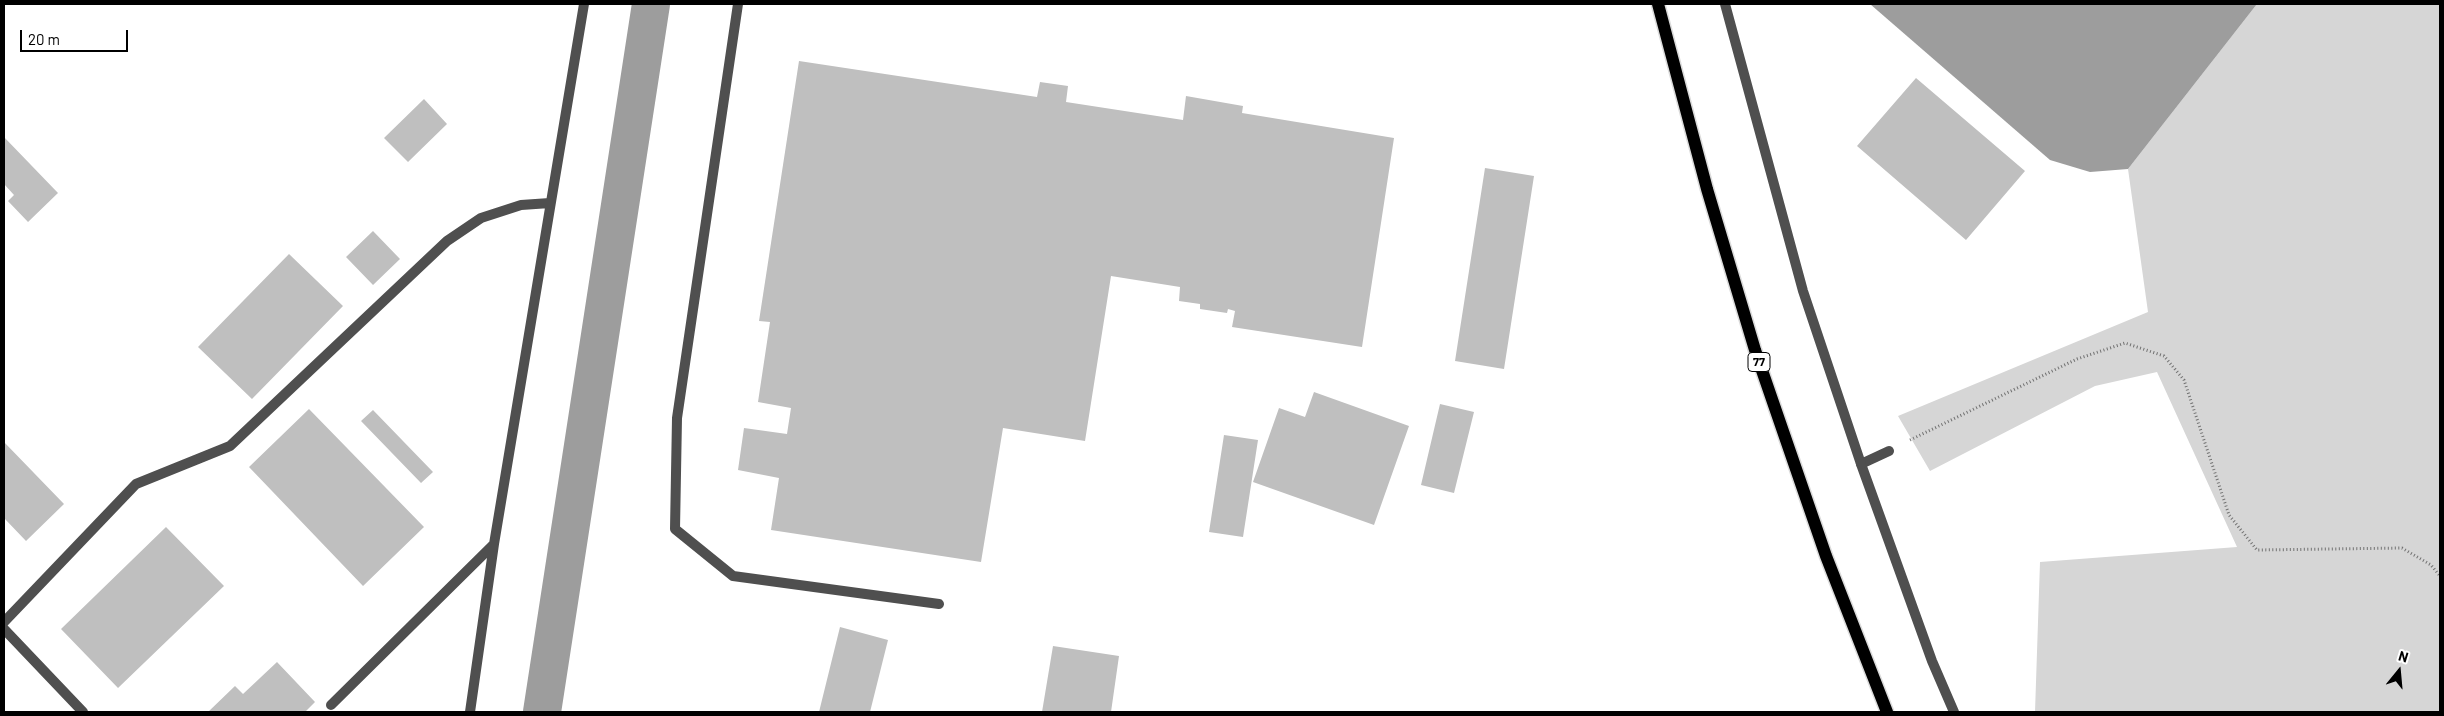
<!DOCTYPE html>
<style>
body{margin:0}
#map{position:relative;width:2444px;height:716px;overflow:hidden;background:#fff;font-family:Barlow,sans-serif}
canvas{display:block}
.frame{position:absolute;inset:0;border:5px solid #000;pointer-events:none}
.north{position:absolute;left:2374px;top:646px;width:50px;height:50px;-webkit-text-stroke:4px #fff;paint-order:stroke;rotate:17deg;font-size:14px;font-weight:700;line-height:20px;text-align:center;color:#000}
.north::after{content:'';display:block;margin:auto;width:18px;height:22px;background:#000;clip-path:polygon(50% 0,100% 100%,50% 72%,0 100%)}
.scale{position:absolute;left:20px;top:30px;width:108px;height:22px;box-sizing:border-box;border:2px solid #000;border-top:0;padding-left:6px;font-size:15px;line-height:18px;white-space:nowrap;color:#000;-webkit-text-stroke:4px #fff;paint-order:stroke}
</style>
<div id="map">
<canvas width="2444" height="716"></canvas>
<div class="frame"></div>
<div class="north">N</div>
<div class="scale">20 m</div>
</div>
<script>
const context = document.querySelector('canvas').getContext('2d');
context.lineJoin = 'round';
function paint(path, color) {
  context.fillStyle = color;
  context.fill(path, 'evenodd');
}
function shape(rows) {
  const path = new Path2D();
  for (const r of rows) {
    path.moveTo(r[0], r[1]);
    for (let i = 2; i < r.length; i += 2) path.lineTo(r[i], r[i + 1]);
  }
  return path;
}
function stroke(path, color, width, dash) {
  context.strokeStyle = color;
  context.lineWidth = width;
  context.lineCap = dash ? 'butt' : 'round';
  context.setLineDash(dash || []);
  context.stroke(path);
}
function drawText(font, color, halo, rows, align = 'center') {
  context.font = font + ' Barlow,sans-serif';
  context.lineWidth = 4;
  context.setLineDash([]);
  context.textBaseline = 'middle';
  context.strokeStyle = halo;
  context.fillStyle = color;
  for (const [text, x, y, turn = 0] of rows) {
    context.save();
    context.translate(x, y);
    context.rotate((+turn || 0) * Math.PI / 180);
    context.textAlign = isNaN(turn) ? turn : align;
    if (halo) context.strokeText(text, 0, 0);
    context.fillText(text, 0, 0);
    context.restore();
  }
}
paint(shape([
 [2257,4,2440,4,2440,712,2035,712,2040,562,2237,547,2157,372,2095,386,1930,471,1898,416,2148,312,2128,169]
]), '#d6d6d6');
paint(shape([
 [1870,4,2257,4,2128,169,2090,172,2050,160]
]), '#9d9d9d');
stroke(shape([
 [542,712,651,4]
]), '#9d9d9d', 38);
paint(shape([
 [799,61,1037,97,1040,82,1068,86,1066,102,1183,120,1186,96,1243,106,1242,113,1394,138,1362,347,1232,327,1235,311,1228,309,1227,313,1200,309,1200,304,1179,301,1180,287,1111,276,1085,441,1003,428,981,562,771,530,779,478,738,470,744,428,787,434,791,408,758,402,770,322,759,321],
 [1916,78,2025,171,1966,240,1857,146],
 [424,99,447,124,408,162,384,138],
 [4,137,58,193,28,222,8,201,14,195,4,184],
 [1485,168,1534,176,1504,369,1455,361],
 [373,231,400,259,373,285,346,257],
 [289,254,343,306,252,399,198,347],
 [1314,392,1409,426,1374,525,1253,482,1279,408,1305,417],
 [1440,404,1474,412,1454,493,1421,485],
 [309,409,424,527,363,586,249,467],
 [373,410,433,472,421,483,361,421],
 [1224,435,1258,440,1243,537,1209,532],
 [4,442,64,504,26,541,4,518],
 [166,527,224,586,118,688,61,629],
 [840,627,888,640,870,712,819,712],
 [1053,646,1119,656,1111,712,1042,712],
 [277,662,315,702,305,712,208,712,235,686,243,694]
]), '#bfbfbf');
const primary = shape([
 [1658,4,1707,189,1755,350,1826,556,1887,712]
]);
stroke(primary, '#dbdbdb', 15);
stroke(shape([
 [1910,440,2077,359,2125,343,2164,356,2184,380,2229,515,2257,550,2402,548,2431,565,2440,576]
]), '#717171', 3, [1, 2.5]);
stroke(shape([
 [738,4,677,418,675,529,733,576,939,604],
 [1889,451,1861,464,1932,661,1954,712],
 [4,622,136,484,230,446,447,241,481,218,521,205,550,203],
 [4,629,83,712],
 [331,705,494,544],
 [470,712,494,544,584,4]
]), '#4f4f4f', 10);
stroke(shape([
 [1725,4,1803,291,1861,464]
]), '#4f4f4f', 10);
stroke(primary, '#000', 12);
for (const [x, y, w] of [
 [1759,362,22]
]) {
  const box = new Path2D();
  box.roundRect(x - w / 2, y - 9.5, w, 19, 4);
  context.fillStyle = '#fff';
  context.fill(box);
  stroke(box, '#000', 1);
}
drawText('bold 12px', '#000', null, [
 ["77",1759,362]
]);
</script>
